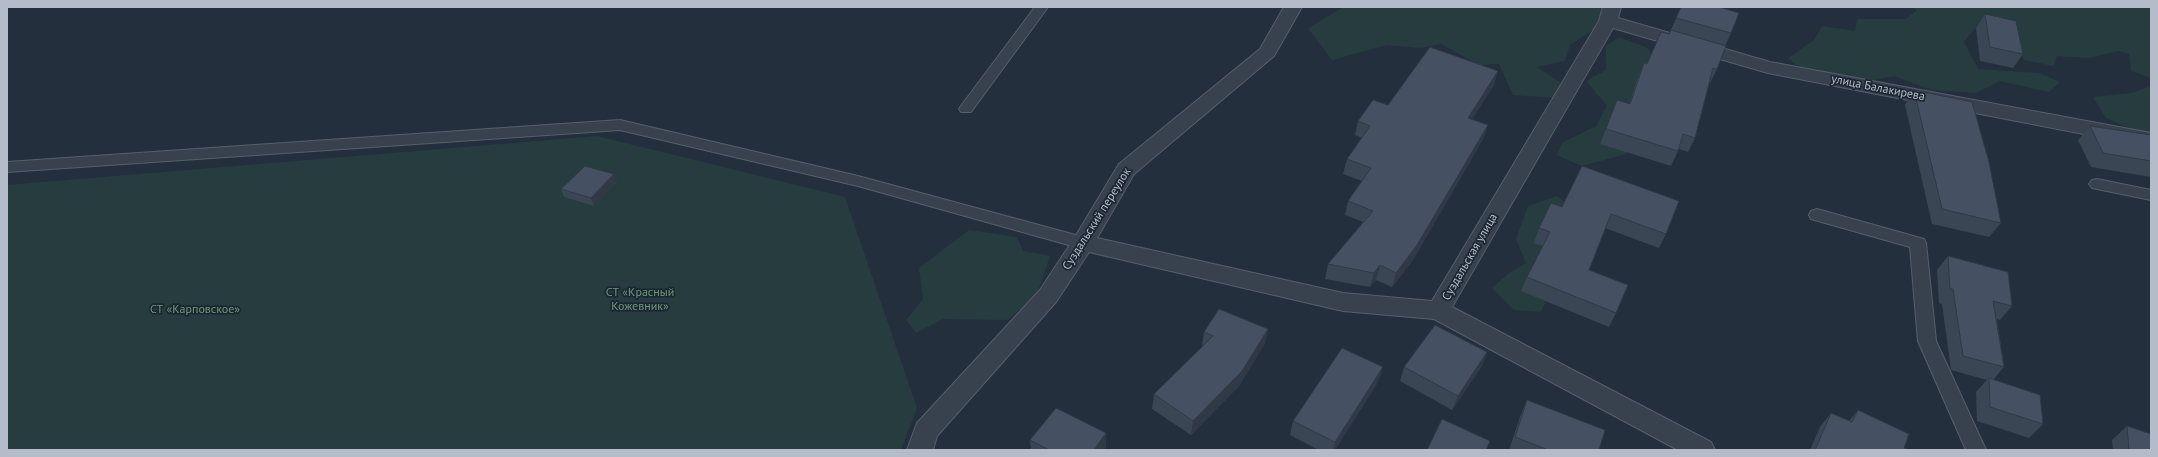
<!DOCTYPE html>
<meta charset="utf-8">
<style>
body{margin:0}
#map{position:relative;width:2158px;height:457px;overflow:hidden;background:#242f3e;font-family:"PT Sans",sans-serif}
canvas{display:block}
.frame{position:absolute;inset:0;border:8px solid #b4bcc9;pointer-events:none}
</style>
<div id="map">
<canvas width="2158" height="457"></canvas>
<div class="frame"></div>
</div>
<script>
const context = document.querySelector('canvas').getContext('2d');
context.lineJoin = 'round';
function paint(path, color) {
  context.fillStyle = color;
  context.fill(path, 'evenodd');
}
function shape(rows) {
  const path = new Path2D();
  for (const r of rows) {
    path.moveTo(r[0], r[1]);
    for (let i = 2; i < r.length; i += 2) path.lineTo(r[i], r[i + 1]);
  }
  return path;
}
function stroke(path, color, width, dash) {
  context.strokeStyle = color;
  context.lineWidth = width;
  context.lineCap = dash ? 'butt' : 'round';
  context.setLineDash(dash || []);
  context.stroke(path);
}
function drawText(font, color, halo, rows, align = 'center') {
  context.font = font + ' "PT Sans",sans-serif';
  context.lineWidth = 3.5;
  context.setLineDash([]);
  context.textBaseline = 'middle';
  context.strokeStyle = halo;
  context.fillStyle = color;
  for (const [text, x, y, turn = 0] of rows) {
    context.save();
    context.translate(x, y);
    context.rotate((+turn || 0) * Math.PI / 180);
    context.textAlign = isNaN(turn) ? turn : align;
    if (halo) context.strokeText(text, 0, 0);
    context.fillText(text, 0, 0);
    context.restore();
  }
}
paint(shape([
 [1344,7,1611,7,1618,13,1570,45,1565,61,1537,67,1564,85,1555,98,1513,95,1499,64,1479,65,1441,44,1420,48,1387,45,1332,60,1308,28],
 [1912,7,2151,7,2151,78,2131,71,2129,54,2119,51,2088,58,2057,56,2054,66,2024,60,2010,34,1977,26,1964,42,1978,69,2039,73,2060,82,2049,92,2000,81,1976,93,1931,90,1894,76,1856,83,1803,71,1788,58,1814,40,1822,26,1855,31,1857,19,1906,19,1917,10],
 [1619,37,1648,48,1661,70,1626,139,1626,154,1581,166,1557,155,1562,143,1596,126,1607,106,1586,81,1606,70,1606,46],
 [2151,86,2151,132,2145,135,2106,118,2093,97,2132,93],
 [597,136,845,197,917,408,901,450,7,450,7,185],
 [1557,196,1573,208,1549,294,1541,312,1514,310,1492,288,1509,273,1526,263,1516,239,1528,206],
 [969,230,1017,237,1023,251,1050,256,1036,297,1007,320,943,319,916,333,906,320,923,299,919,268]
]), '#263c3f');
const lane = shape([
 [1035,7,1048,7,971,112,961,112,959,109,961,106,1035,7],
 [620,120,858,176,1083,237,1089,239,1091,243,1089,247,1083,249,858,186,620,130,7,172,7,162,620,120],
 [2097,179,2151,190,2151,200,2092,188,2089,184,2092,180,2097,179],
 [1817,209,1924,239,1926,243,1936,341,1986,450,1966,450,1918,341,1910,247,1811,219,1809,215,1811,211,1817,209]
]);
const street = shape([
 [1284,7,1302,7,1274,56,1134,174,1097,238,1343,293,1432,301,1599,21,1603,7,1621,7,1618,18,1770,62,2151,133,2151,147,1768,73,1613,28,1452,307,1711,442,1715,450,1678,450,1434,319,1343,311,1089,252,1056,302,937,436,933,450,907,450,917,423,1040,290,1075,237,1119,164,1260,49,1284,7]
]);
stroke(lane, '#565f6c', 2);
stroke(street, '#565f6c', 2);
paint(lane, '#38414e');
paint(street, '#38414e');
paint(shape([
 [1681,7,1731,33,1725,46,1717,69,1710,83,1709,83,1695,138,1688,152,1679,149,1671,166,1600,144,1617,100,1629,104,1638,77,1644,63,1647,64,1669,34],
 [1985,14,2023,54,2013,68,1980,61,1976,28],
 [1494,85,1472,119,1488,125,1483,139,1413,260,1392,287,1376,280,1370,287,1325,279,1328,264,1363,222,1345,215,1348,201,1362,181,1343,174,1347,159,1362,138,1355,135,1358,121,1388,105],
 [1914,90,2001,223,1989,237,1932,224,1905,105],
 [2090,126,2151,135,2151,177,2091,167,2078,140],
 [1582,166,1666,234,1659,248,1605,228,1589,270,1616,313,1609,327,1521,291,1527,277,1543,246,1534,243,1539,228,1562,207],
 [614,174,617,182,594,206,564,197,561,189],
 [1948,256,2012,306,2000,320,1997,319,2004,367,1993,380,2043,424,2029,438,1977,421,1976,392,1987,380,1951,370,1942,304,1939,303,1937,270],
 [1268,329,1265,343,1239,386,1191,435,1152,409,1154,394,1203,346,1202,346,1204,332],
 [1487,352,1482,366,1452,410,1400,381,1404,367],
 [1378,382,1335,450,1319,450,1290,435,1293,421],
 [1527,400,1599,450,1509,450,1521,414],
 [1858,410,1904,448,1909,450,1810,450,1820,427,1831,413,1849,421],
 [2127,426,2151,450,2113,450,2112,440],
 [1106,433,1106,447,1103,450,1031,450,1030,440]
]), '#3b4654');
paint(shape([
 [1498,71,1494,85,1464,132,1468,118],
 [1488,125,1483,139,1413,260,1392,287,1396,273],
 [614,174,617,182,594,206,591,198],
 [1380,265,1376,280,1370,287,1374,273],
 [1268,329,1265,343,1239,386,1191,435,1193,421],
 [1487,352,1482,366,1452,410,1458,396],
 [1383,367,1378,382,1335,450,1333,450,1335,442],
 [1106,433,1106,447,1103,450,1094,450]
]), '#303945');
const building = shape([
 [1681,7,1719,7,1739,13,1731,33,1676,18,1681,7],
 [1985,14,2016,21,2023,54,1990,47,1985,14],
 [1671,30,1726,46,1717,69,1713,68,1695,138,1683,134,1678,151,1606,129,1617,100,1630,104,1644,63,1647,64,1661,32,1669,34,1671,30],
 [1430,47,1498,71,1468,118,1488,125,1417,245,1396,273,1380,265,1374,273,1328,264,1373,211,1348,201,1371,168,1347,159,1370,126,1358,121,1373,100,1388,105,1430,47],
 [1914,90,1972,102,1989,162,2001,223,1942,209,1914,90],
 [2090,126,2151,135,2151,161,2103,153,2090,126],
 [585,166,614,174,591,198,561,189,585,166],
 [1582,166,1679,201,1666,234,1611,214,1589,270,1628,285,1616,313,1527,277,1550,232,1539,228,1551,203,1562,207,1582,166],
 [1948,256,2008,272,2012,306,1993,301,2004,367,1963,356,1953,289,1950,289,1948,256],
 [1219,309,1268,329,1242,371,1193,421,1154,394,1213,336,1204,332,1219,309],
 [1435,325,1487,352,1458,396,1404,367,1435,325],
 [1342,348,1383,367,1335,442,1293,421,1342,348],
 [1989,378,2040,395,2043,424,1990,407,1989,378],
 [1527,400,1605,430,1599,450,1546,450,1546,449,1515,437,1527,400],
 [1056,408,1106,433,1094,450,1049,450,1030,440,1056,408],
 [1858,410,1909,434,1904,448,1909,450,1815,450,1831,413,1852,422,1858,410],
 [1442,419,1490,441,1486,450,1427,450,1442,419],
 [2127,426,2151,434,2151,450,2129,450,2127,426]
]);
paint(building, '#455162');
stroke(building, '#303945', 1);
drawText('12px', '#b4bcc9', '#1d2633', [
 ["улица Балакирева",1878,88,11],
 ["Суздальский переулок",1097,219,-58],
 ["Суздальская улица",1470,257,-60]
]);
drawText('12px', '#6b9a76', '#1d2633', [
 ["СТ «Красный",640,293],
 ["Кожевник»",640,307],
 ["СТ «Карповское»",195,310]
]);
</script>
